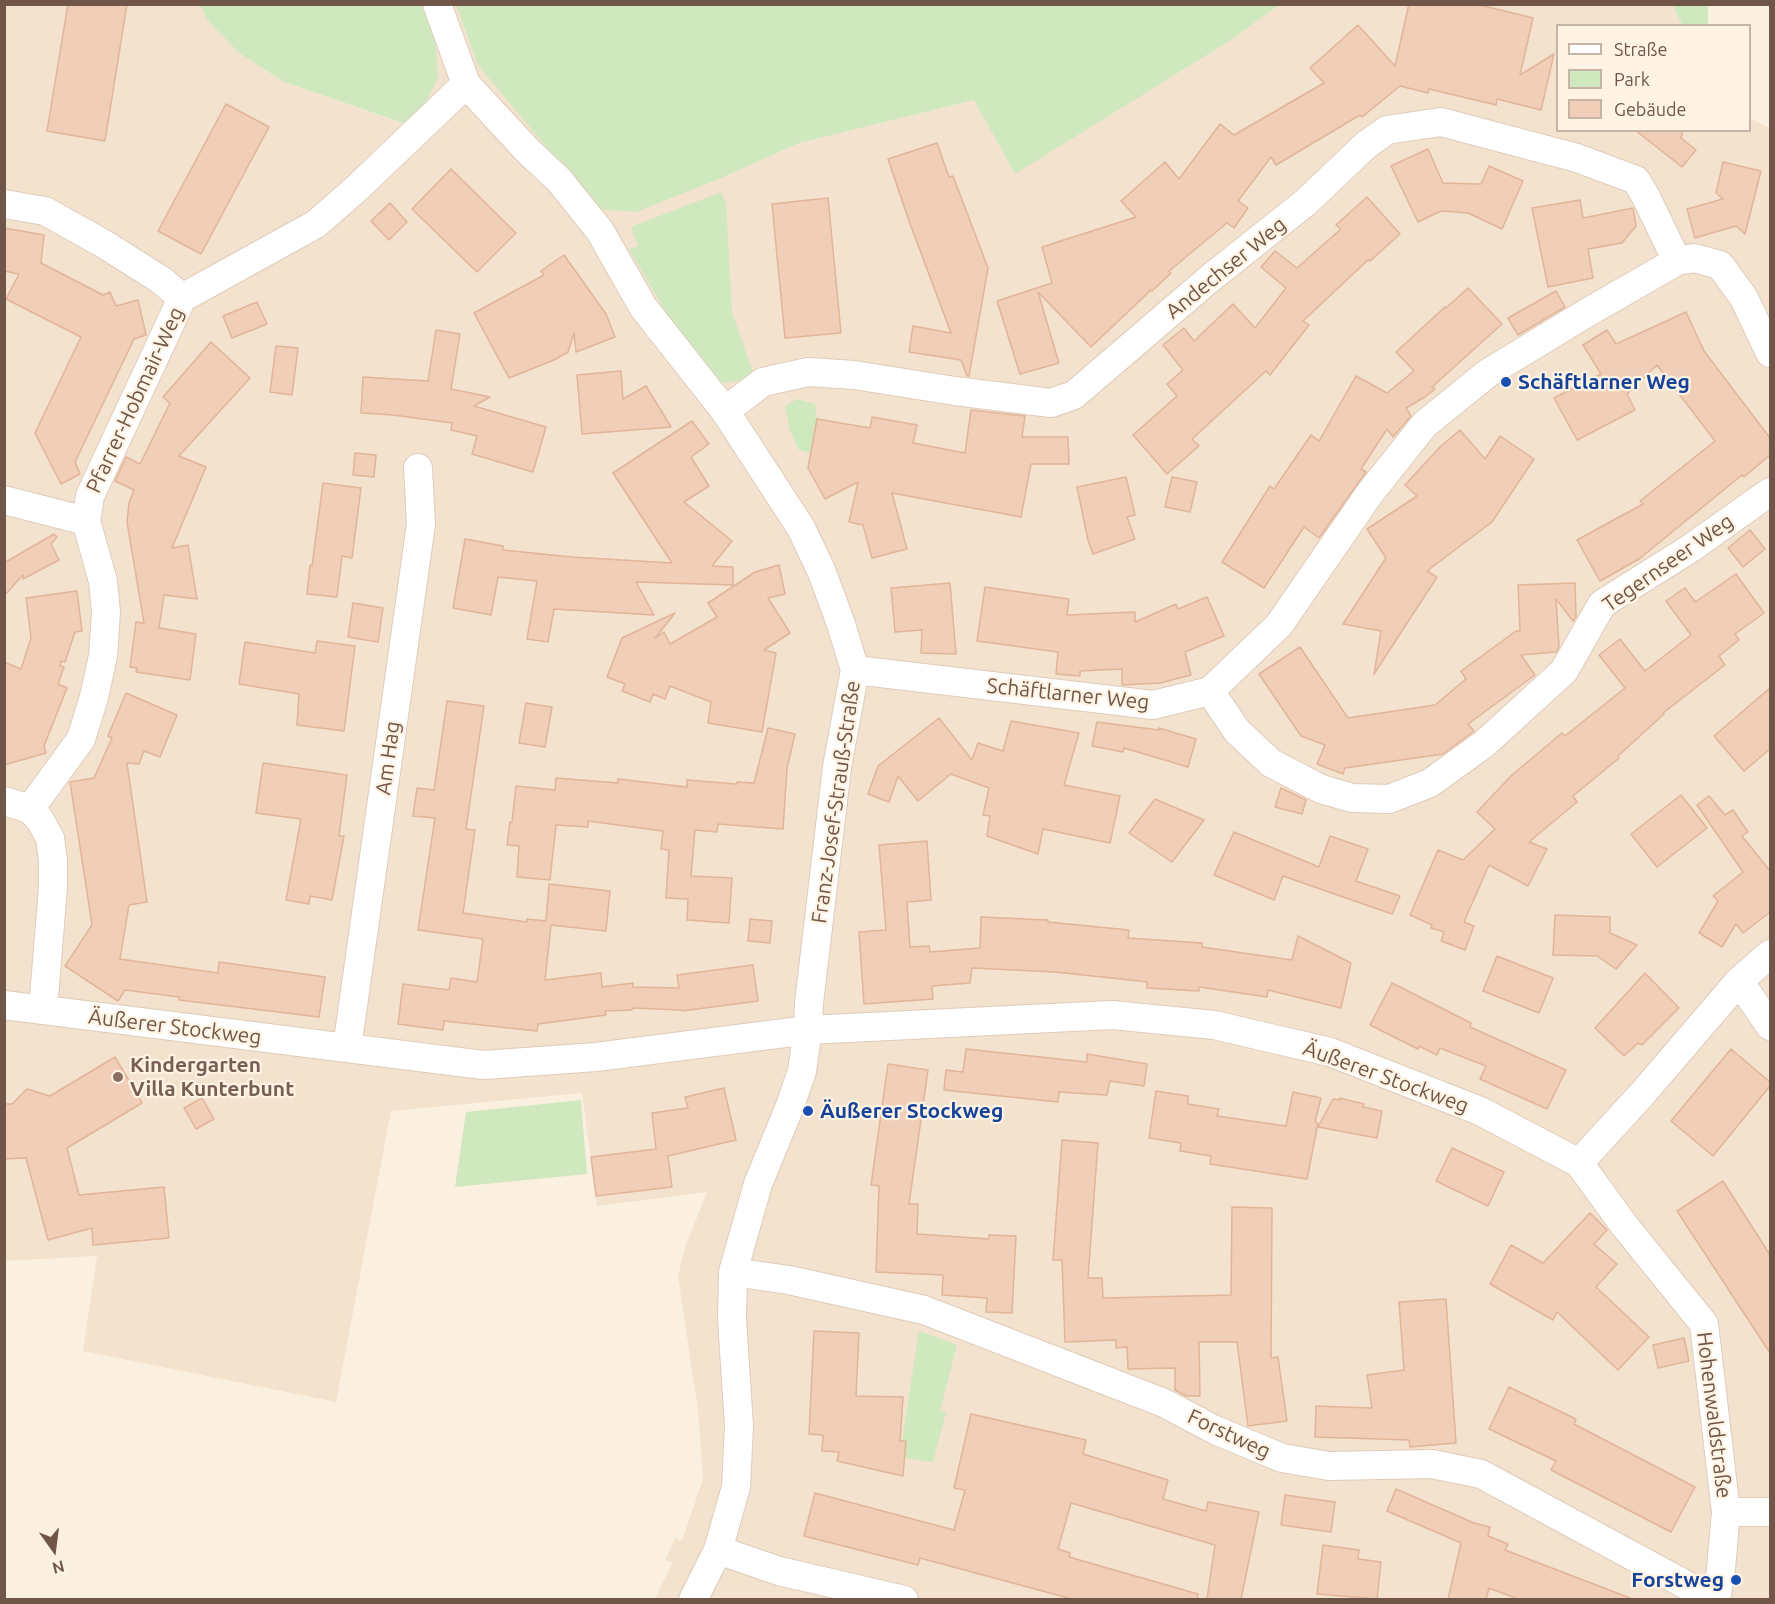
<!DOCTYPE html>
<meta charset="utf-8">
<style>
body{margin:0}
#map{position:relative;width:1775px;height:1604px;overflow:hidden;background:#fbf0df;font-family:Ubuntu,sans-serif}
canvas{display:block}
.frame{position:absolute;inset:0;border:6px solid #705648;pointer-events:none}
.legend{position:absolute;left:1556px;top:24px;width:195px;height:108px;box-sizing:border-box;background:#fff4e4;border:2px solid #c6b5a6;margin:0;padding:8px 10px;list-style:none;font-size:18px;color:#705648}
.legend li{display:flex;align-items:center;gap:12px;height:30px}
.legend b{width:30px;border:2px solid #c6b5a6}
.north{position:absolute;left:24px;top:1520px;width:60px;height:60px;-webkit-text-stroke:4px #fff4e4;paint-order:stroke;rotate:166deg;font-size:16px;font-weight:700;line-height:24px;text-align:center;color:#705648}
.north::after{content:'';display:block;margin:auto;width:21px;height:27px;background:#705648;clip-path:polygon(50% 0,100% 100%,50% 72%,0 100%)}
</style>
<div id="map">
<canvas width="1775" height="1604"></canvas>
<div class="frame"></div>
<ul class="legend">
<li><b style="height:8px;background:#fff"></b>Straße</li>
<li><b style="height:16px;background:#cfe8be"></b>Park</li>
<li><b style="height:16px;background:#f0ceb7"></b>Gebäude</li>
</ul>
<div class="north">N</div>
</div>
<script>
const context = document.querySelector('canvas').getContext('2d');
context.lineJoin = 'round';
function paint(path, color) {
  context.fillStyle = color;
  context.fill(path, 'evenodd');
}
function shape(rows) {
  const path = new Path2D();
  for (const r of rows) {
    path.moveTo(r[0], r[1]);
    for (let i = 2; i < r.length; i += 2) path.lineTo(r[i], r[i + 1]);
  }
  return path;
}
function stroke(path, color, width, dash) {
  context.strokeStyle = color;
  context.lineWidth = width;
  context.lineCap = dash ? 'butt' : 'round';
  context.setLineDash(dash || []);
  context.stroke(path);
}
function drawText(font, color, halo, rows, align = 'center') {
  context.font = font + ' Ubuntu,sans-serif';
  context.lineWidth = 4.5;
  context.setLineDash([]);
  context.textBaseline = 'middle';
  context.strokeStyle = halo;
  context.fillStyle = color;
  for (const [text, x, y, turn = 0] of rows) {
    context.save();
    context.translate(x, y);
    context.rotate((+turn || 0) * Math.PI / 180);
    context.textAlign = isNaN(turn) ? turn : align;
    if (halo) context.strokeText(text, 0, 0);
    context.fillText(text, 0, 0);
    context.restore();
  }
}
paint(shape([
 [5,5,200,5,208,21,239,53,284,82,408,125,425,5,456,5,478,65,636,212,717,180,799,143,974,100,1015,173,1231,40,1279,5,1673,5,1682,25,1558,26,1558,130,1750,130,1750,118,1770,128,1770,1599,655,1599,672,1563,665,1560,675,1538,682,1541,703,1479,698,1411,678,1276,685,1247,707,1192,597,1206,582,1093,391,1111,336,1402,83,1351,97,1256,5,1261]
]), '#f3e2ce');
paint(shape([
 [200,5,425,5,435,36,438,78,425,104,409,125,284,82,239,53,208,21],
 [456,5,1279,5,1231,40,1015,174,974,100,799,143,717,180,636,212,598,209,478,65],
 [1673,5,1708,5,1708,25,1682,25],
 [721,192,726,203,732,312,754,376,747,380,723,383,706,369,668,316,629,249,638,246,631,227],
 [797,399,815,404,817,419,811,453,799,450,790,431,785,406],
 [581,1100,587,1174,455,1187,466,1112],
 [919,1331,957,1345,940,1411,946,1412,933,1462,905,1458,902,1441]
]), '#cfe8be');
const building = shape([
 [68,4,127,4,105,141,47,131,68,4],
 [1409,4,1476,4,1533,18,1520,75,1554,54,1541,110,1497,99,1496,105,1429,89,1428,93,1400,86,1362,117,1360,115,1276,165,1271,157,1238,201,1248,208,1234,228,1227,223,1169,271,1171,273,1152,291,1151,290,1091,347,1038,292,1059,363,1020,374,997,301,1052,283,1042,247,1136,217,1121,201,1165,162,1179,179,1220,124,1234,135,1324,83,1310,68,1358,25,1395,66,1409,4],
 [226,104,269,127,201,254,158,231,226,104],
 [1635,130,1683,130,1681,138,1696,150,1682,167,1635,130],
 [937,143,949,177,953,176,988,268,969,376,967,376,961,360,909,352,913,326,951,333,909,221,888,159,937,143],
 [1428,149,1443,183,1481,184,1489,166,1523,181,1502,229,1468,213,1441,211,1418,222,1391,166,1428,149],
 [1723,162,1761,171,1745,234,1736,226,1695,238,1687,209,1723,199,1716,193,1723,162],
 [451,169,516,233,477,272,412,209,451,169],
 [1367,197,1400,234,1370,261,1368,260,1303,321,1309,325,1270,375,1266,371,1192,439,1199,446,1167,474,1133,435,1177,396,1167,384,1183,370,1163,345,1184,328,1194,341,1233,304,1255,328,1286,288,1261,267,1275,251,1297,268,1341,229,1336,225,1367,197],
 [828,198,841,333,785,338,772,204,828,198],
 [1580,200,1583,218,1633,208,1636,226,1622,243,1588,249,1593,278,1548,287,1532,208,1580,200],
 [390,203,407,222,389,240,371,221,390,203],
 [4,228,44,235,41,263,103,295,110,292,116,306,138,300,146,335,134,339,75,462,80,474,61,484,35,433,81,337,6,299,19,274,4,271,4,228],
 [564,255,606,314,615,337,576,352,574,333,568,352,554,360,509,378,474,313,544,275,541,271,564,255],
 [1468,288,1502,324,1432,387,1435,389,1425,397,1406,408,1411,416,1393,437,1387,429,1361,469,1366,472,1319,538,1304,527,1264,588,1222,562,1270,486,1274,489,1311,435,1319,441,1356,376,1387,393,1414,371,1396,352,1445,307,1446,308,1468,288],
 [1556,291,1565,307,1518,335,1508,318,1556,291],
 [257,302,267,324,232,338,223,316,257,302],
 [1686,312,1704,351,1770,438,1770,455,1744,477,1742,475,1639,559,1600,581,1577,540,1643,504,1640,501,1715,441,1657,365,1627,394,1635,410,1577,440,1554,398,1601,374,1583,345,1607,330,1616,344,1686,312],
 [436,330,460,334,451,389,490,397,474,406,546,427,533,472,472,454,477,436,451,430,452,423,393,415,361,413,363,377,428,381,436,330],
 [211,342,250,378,179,456,206,467,172,548,188,545,197,599,164,595,159,628,196,634,190,680,136,672,137,668,130,667,136,622,144,623,127,522,129,503,134,490,115,481,126,457,140,464,170,403,163,397,211,342],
 [276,346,298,348,292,395,270,392,276,346],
 [621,371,623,399,646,386,671,427,582,434,577,375,621,371],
 [971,410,1025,416,1022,437,1068,437,1069,464,1031,464,1021,517,892,493,907,549,872,558,863,525,849,522,858,482,825,499,808,468,817,419,870,428,872,417,917,425,913,443,965,453,971,410],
 [692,421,709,444,691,457,709,486,684,502,732,541,712,566,733,567,733,585,636,582,654,615,554,609,548,642,527,639,537,581,498,577,491,615,453,608,465,539,503,546,503,550,572,557,672,563,613,473,692,421],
 [1460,430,1485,459,1500,436,1534,459,1492,522,1427,571,1437,577,1374,674,1381,631,1343,624,1386,558,1367,529,1417,496,1405,485,1440,447,1460,430],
 [355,453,376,455,374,477,353,475,355,453],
 [1126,477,1135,515,1127,517,1135,539,1093,554,1088,540,1077,487,1126,477],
 [1172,477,1197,482,1190,512,1165,507,1172,477],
 [323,483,361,488,352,558,342,556,337,597,307,594,310,565,312,566,323,483],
 [1750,530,1765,549,1743,567,1728,548,1750,530],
 [54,534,57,537,51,544,59,560,23,579,23,575,4,596,4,563,54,534],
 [779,565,785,594,768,598,790,633,764,650,776,653,762,732,708,723,711,702,670,686,665,699,653,694,650,702,622,691,625,684,607,677,622,638,675,613,655,638,664,632,670,644,717,617,708,603,755,572,779,565],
 [1736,574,1764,613,1735,634,1739,640,1719,656,1725,665,1663,713,1664,714,1618,756,1619,758,1573,796,1577,802,1529,842,1547,849,1528,886,1489,865,1464,922,1474,926,1465,950,1441,941,1444,932,1431,928,1432,925,1410,915,1438,850,1463,860,1495,829,1477,812,1512,775,1562,733,1565,736,1625,688,1599,655,1620,639,1645,671,1691,635,1666,601,1685,588,1695,602,1736,574],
 [950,583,956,654,921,653,922,630,895,632,891,588,950,583],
 [1575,583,1576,617,1573,621,1556,599,1559,647,1556,652,1521,655,1535,675,1468,724,1474,731,1443,754,1345,768,1343,774,1317,764,1325,745,1301,736,1259,674,1300,647,1348,718,1435,705,1466,679,1461,671,1516,631,1520,631,1518,585,1575,583],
 [985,587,1069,599,1067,615,1135,612,1135,622,1176,604,1178,609,1207,597,1224,636,1185,652,1191,675,1160,683,1122,685,1122,669,1080,671,1080,676,1056,674,1058,652,977,641,985,587],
 [77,591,82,631,75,632,65,662,61,661,60,666,64,667,58,684,67,688,44,746,46,753,4,765,4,662,21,669,31,638,26,598,77,591],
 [353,603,383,608,378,642,348,637,353,603],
 [317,641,355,646,344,731,297,725,299,694,239,684,245,642,315,653,317,641],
 [1770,688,1770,749,1744,771,1714,736,1770,688],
 [126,693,177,715,160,757,144,751,139,764,127,763,147,902,129,905,120,959,218,973,219,962,325,977,319,1017,179,1000,179,997,125,990,118,1001,65,966,92,925,70,782,94,778,112,738,108,736,126,693],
 [447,701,484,706,466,829,475,830,463,913,527,922,527,919,546,921,549,884,610,891,606,931,551,925,545,980,601,973,602,987,633,983,633,987,679,988,677,975,753,965,758,1001,682,1011,681,1010,632,1008,632,1010,605,1011,606,1015,538,1024,537,1031,444,1021,443,1030,398,1024,403,984,449,990,451,978,477,982,483,939,418,930,435,818,413,816,417,788,434,790,447,701],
 [526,703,552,707,545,747,519,743,526,703],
 [939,718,972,760,978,743,1003,751,1011,721,1079,733,1064,785,1120,796,1110,843,1043,829,1038,854,987,836,990,816,983,815,989,788,951,774,918,801,898,776,889,802,868,794,878,766,939,718],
 [1097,722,1159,730,1159,728,1196,739,1188,767,1124,748,1123,752,1092,746,1097,722],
 [768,728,795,734,787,768,783,829,718,824,717,832,695,830,691,876,732,878,729,923,687,920,688,899,666,898,669,850,661,849,663,831,588,821,588,827,556,825,550,880,517,877,519,846,507,845,510,822,512,822,516,786,555,790,556,778,618,783,618,779,687,787,687,780,737,784,737,782,754,783,768,728],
 [263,763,347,775,339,836,344,836,332,900,310,896,309,904,286,900,301,819,256,813,263,763],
 [1281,788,1306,800,1302,814,1275,807,1281,788],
 [1681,795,1707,828,1657,867,1631,834,1681,795],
 [1709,796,1725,815,1733,810,1748,832,1742,836,1770,871,1770,912,1743,933,1736,924,1722,947,1699,933,1718,901,1713,896,1743,872,1697,805,1709,796],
 [1155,799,1204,820,1172,862,1129,833,1155,799],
 [1234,832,1319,867,1330,836,1368,849,1356,881,1400,896,1392,914,1283,876,1274,900,1214,875,1234,832],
 [927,841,931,900,907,902,910,947,929,946,930,952,980,948,981,917,1048,920,1048,922,1129,930,1128,938,1202,943,1202,947,1292,960,1298,936,1351,963,1341,1008,1268,990,1267,997,1199,987,1199,991,1147,988,1147,982,1139,981,1055,972,972,968,970,983,932,986,933,999,864,1004,859,932,886,930,879,845,927,841],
 [1555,915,1610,917,1610,933,1637,945,1616,969,1597,956,1553,955,1555,915],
 [750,919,772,921,770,943,748,941,750,919],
 [1497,956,1553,978,1539,1013,1483,991,1497,956],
 [1645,973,1679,1008,1642,1045,1638,1043,1624,1056,1595,1028,1645,973],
 [1392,983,1471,1023,1470,1027,1566,1070,1547,1109,1480,1079,1486,1066,1440,1048,1437,1055,1419,1046,1418,1049,1370,1025,1392,983],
 [966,1049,1087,1062,1087,1054,1147,1064,1144,1086,1110,1081,1107,1095,1059,1092,1058,1102,944,1090,946,1070,963,1072,966,1049],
 [1731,1049,1770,1082,1770,1086,1713,1156,1671,1121,1731,1049],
 [115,1057,142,1103,67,1148,79,1195,164,1187,169,1238,93,1245,92,1228,48,1240,26,1158,4,1159,4,1104,12,1104,27,1089,50,1096,115,1057],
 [888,1064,928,1070,909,1204,918,1204,917,1234,989,1239,989,1235,1016,1236,1012,1313,986,1312,987,1298,942,1295,943,1275,876,1272,879,1186,871,1185,888,1064],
 [724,1088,736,1140,668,1156,672,1187,596,1196,591,1157,656,1149,652,1113,688,1108,685,1097,724,1088],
 [1156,1091,1188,1096,1188,1104,1219,1109,1217,1116,1286,1126,1293,1092,1321,1098,1315,1122,1318,1123,1307,1179,1210,1164,1211,1156,1180,1151,1181,1143,1149,1138,1156,1091],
 [202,1098,214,1119,196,1129,184,1108,202,1098],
 [1340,1098,1364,1104,1363,1107,1382,1111,1377,1138,1318,1127,1333,1099,1340,1100,1340,1098],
 [1062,1140,1098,1143,1088,1278,1102,1278,1103,1298,1231,1295,1232,1207,1272,1208,1271,1358,1278,1357,1287,1421,1248,1426,1237,1342,1199,1342,1200,1396,1186,1396,1175,1390,1175,1368,1128,1369,1127,1347,1116,1348,1116,1340,1065,1342,1062,1260,1053,1260,1062,1140],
 [1452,1148,1504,1172,1488,1206,1436,1181,1452,1148],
 [1723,1181,1770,1255,1770,1353,1677,1211,1723,1181],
 [1590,1213,1607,1230,1594,1244,1617,1264,1596,1287,1649,1337,1618,1370,1557,1312,1553,1320,1490,1284,1511,1245,1543,1263,1590,1213],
 [1446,1299,1456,1443,1410,1447,1409,1440,1315,1437,1316,1406,1372,1408,1367,1375,1404,1370,1399,1302,1446,1299],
 [814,1331,859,1333,856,1396,903,1397,900,1441,906,1441,903,1476,837,1461,839,1452,822,1451,823,1435,809,1434,814,1331],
 [1684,1338,1689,1361,1658,1368,1653,1345,1684,1338],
 [1509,1387,1576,1419,1574,1424,1695,1487,1671,1532,1551,1470,1556,1461,1489,1429,1509,1387],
 [971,1414,1086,1440,1083,1454,1168,1480,1163,1499,1206,1511,1208,1502,1259,1512,1241,1599,1207,1599,1215,1545,1071,1503,1058,1549,1070,1553,1069,1557,1198,1594,1197,1599,1072,1599,920,1558,918,1565,804,1536,815,1493,954,1530,965,1490,954,1488,971,1414],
 [1396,1489,1474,1523,1490,1527,1488,1536,1508,1544,1505,1550,1630,1598,1630,1599,1518,1599,1489,1588,1486,1599,1448,1599,1461,1543,1387,1511,1396,1489],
 [1285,1495,1335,1502,1331,1532,1281,1525,1285,1495],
 [1323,1545,1359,1550,1358,1559,1381,1562,1377,1599,1317,1594,1323,1545]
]);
paint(building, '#f0ceb7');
stroke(building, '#e2b498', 1.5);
const minor = shape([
 [437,4,466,84,528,151,559,180,600,231,643,307,725,411,801,528,821,570,841,624,855,670,837,767,809,1003,808,1030,802,1071,790,1106,758,1184,733,1272,732,1319,739,1426,736,1487,718,1550,693,1600],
 [4,204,45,211,104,244,161,280,182,298],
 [725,411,763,382,808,372,854,375,955,391,1051,403,1074,395,1208,280,1306,202,1366,145,1387,130,1441,122,1577,158,1636,180,1646,197,1677,261],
 [4,500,86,521],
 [855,670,1153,705,1210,691,1279,625,1370,493,1425,424,1488,373,1590,311,1677,261,1694,258,1720,265,1744,298,1770,353],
 [1210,691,1237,731,1271,763,1321,789,1352,798,1389,799,1430,783,1484,744,1564,671,1602,604,1691,548,1770,492],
 [4,801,30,809,40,820,50,838,53,861,53,887,43,1010],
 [30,809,81,739,94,697,103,656,106,612,103,581,86,521,90,496,182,298,316,224,356,189,466,84],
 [1739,981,1770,1026],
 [4,1005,483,1065,596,1057,808,1030,1112,1015,1214,1025,1330,1052,1480,1111,1579,1163,1624,1225,1704,1324,1726,1512,1721,1569,1716,1600],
 [347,1048,421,524,418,468],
 [1579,1163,1643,1093,1739,981,1770,954],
 [733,1272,789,1280,924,1310,1164,1403,1215,1430,1282,1458,1329,1466,1432,1464,1481,1474,1714,1600],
 [1726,1512,1770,1512],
 [718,1550,779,1571,904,1600]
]);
stroke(minor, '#dfccbb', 30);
stroke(minor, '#fff', 28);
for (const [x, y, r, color] of [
 [1506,382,6,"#1a4fb4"],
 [118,1077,6,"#8d6e63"],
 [808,1111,6,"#1a4fb4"],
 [1736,1580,6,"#1a4fb4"]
]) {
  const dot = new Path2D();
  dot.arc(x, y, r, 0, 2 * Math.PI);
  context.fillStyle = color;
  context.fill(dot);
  stroke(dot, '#fff4e4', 2);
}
drawText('21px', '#705648', '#fff4e4', [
 ["Andechser Weg",1226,268,-39],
 ["Pfarrer-Hobmair-Weg",135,400,-65],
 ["Tegernseer Weg",1668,563,-35],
 ["Schäftlarner Weg",1068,694,6],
 ["Am Hag",388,758,-82],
 ["Franz-Josef-Strauß-Straße",836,802,-82],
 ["Äußerer Stockweg",175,1027,7],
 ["Äußerer Stockweg",1386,1077,20],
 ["Hohenwaldstraße",1714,1415,83],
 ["Forstweg",1229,1434,25]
]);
drawText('bold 21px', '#164399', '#fff4e4', [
 ["Schäftlarner Weg",1518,382],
 ["Äußerer Stockweg",820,1111],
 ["Forstweg",1724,1580,"right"]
], 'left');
drawText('bold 21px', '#785e54', '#fff4e4', [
 ["Kindergarten",130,1065],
 ["Villa Kunterbunt",130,1089]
], 'left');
</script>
